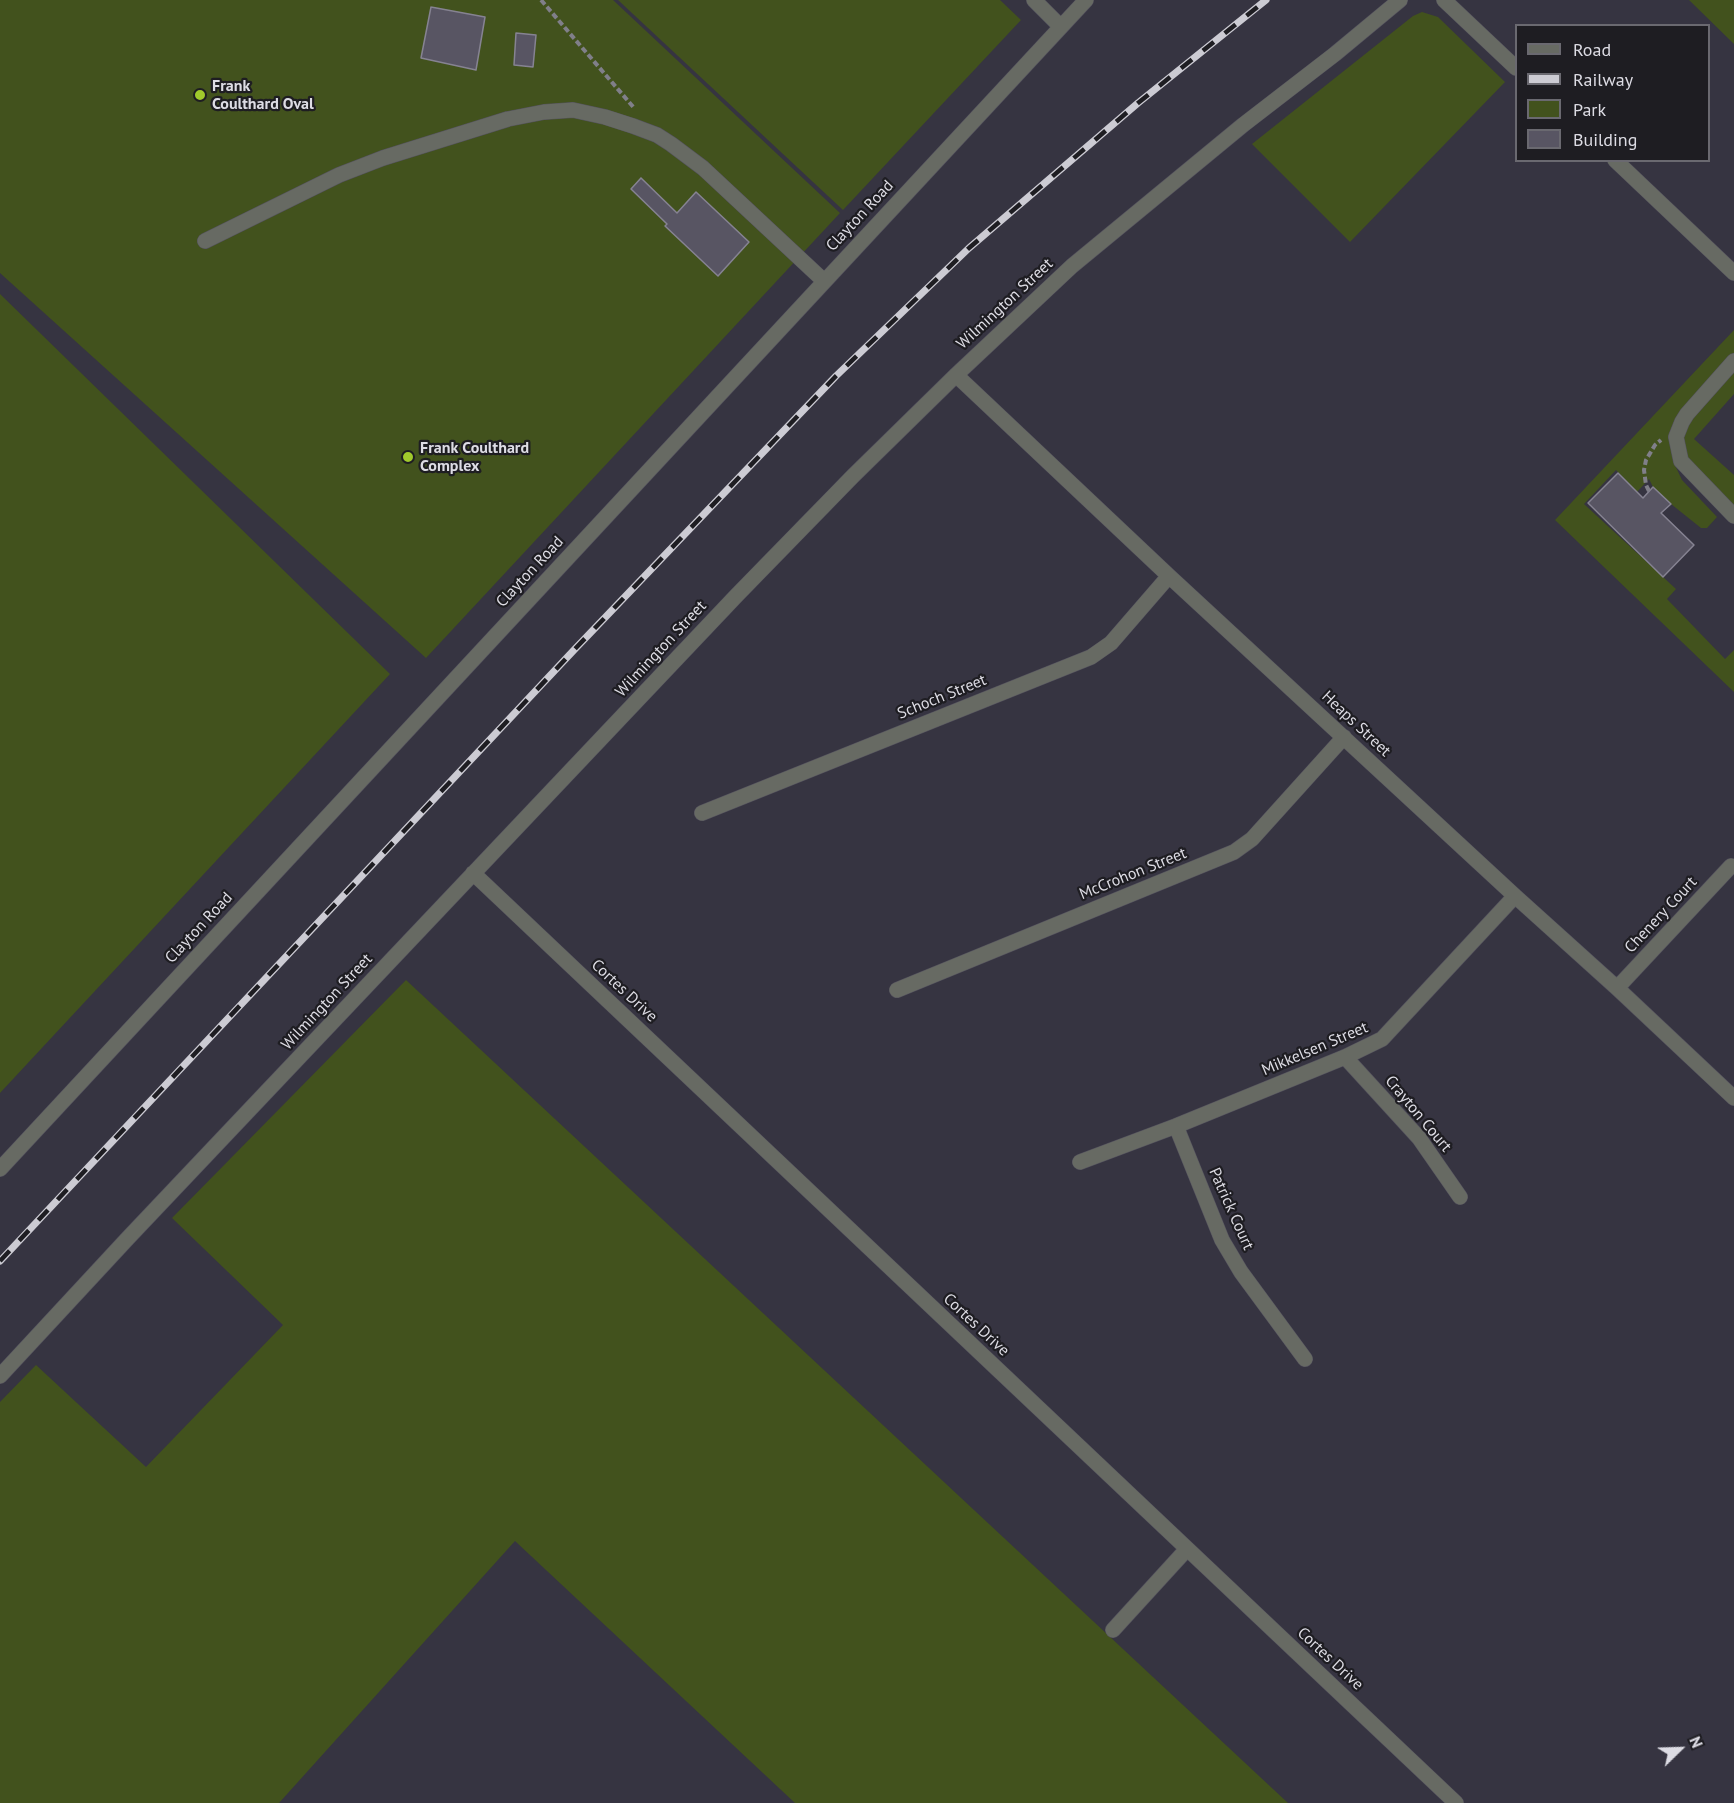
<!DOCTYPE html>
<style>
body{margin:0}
#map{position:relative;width:1734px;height:1803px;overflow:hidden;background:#363441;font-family:"PT Sans",sans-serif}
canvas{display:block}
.legend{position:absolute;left:1515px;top:24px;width:195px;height:138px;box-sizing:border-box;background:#1e1d22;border:2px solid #6a6970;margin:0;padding:8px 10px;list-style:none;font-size:18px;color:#dddce4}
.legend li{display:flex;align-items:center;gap:12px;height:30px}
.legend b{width:30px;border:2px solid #6a6970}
.north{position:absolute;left:1650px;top:1719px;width:60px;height:60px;-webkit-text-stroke:4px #1e1d22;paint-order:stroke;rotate:67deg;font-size:16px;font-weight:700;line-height:24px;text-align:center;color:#dddce4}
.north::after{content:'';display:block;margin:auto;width:21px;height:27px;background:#dddce4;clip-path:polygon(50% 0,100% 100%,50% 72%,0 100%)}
</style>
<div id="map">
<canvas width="1734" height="1803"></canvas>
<ul class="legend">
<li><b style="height:8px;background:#676a63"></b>Road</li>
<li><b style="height:8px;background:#cccbd3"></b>Railway</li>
<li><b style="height:16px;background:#42521d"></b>Park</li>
<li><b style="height:16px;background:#585563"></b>Building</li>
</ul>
<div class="north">N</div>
</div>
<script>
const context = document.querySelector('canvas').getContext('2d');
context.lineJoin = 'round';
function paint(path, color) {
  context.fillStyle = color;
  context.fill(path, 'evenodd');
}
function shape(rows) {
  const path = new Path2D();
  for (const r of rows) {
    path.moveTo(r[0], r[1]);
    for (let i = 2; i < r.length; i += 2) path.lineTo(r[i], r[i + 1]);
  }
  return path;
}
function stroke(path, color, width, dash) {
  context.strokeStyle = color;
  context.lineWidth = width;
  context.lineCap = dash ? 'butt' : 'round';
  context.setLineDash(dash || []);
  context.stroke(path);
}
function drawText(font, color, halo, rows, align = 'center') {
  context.font = font + ' "PT Sans",sans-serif';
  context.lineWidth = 4.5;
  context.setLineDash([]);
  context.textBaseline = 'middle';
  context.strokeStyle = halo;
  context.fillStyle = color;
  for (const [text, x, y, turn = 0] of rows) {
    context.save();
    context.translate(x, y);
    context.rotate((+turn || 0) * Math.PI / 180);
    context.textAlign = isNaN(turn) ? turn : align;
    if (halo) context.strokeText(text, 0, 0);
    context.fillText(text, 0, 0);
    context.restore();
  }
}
paint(shape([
 [0,0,613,0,840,213,426,658,0,273],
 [618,0,1000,0,1021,20,843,210],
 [1689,0,1734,0,1734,44],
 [1422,12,1438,17,1505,82,1350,242,1252,144,1413,16],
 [0,294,390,674,0,1093],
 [1734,330,1734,353,1692,399,1674,463,1682,480,1717,517,1707,528,1701,528,1671,504,1653,487,1649,479,1637,492,1616,470,1584,504,1676,589,1667,599,1725,659,1734,650,1734,692,1555,520],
 [1734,372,1734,394,1694,439,1734,475,1734,509,1688,461,1682,442,1688,422],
 [406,980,1288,1803,795,1803,515,1541,279,1803,0,1803,0,1402,36,1365,146,1467,283,1325,172,1218]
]), '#42521d');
const building = shape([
 [431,7,485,17,476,70,421,58,431,7],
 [516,33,536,35,533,67,514,65,516,33],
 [641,178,677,213,696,192,749,242,718,276,665,226,667,224,631,189,641,178],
 [1618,473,1643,498,1653,487,1671,504,1661,513,1694,545,1663,577,1588,503,1618,473]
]);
paint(building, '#585563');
stroke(building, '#868392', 1.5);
const minor = shape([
 [1034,0,1061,27],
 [1444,0,1516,68],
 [1615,160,1734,273],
 [205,241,339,175,383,158,508,119,544,112,573,110,605,117,633,126,657,135,671,144,703,168,824,281],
 [1734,361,1687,414,1682,422,1676,437,1681,461,1734,516],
 [956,375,1169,576,1515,896,1617,988,1734,1098],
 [702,813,1091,657,1111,643,1169,576],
 [473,873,1456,1803],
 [1617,988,1731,866],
 [897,990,1234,852,1252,839,1344,737],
 [1345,1057,1419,1138,1460,1197],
 [1176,1126,1222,1240,1241,1272,1305,1359],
 [1080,1162,1176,1126,1345,1057,1382,1039,1515,896],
 [0,1169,1086,0],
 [0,1376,128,1238,737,595,853,476,956,375,1072,266,1243,125,1335,54,1400,0],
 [1113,1630,1187,1549]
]);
stroke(minor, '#54525e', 16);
stroke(shape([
 [541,0,635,109],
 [1649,491,1646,485,1644,470,1646,460,1655,445,1661,440]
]), '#807f89', 4, [6, 3]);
stroke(minor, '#676a63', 15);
const rail = shape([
 [0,1261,574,650,836,376,969,248,1138,103,1266,0]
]);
stroke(rail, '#cccbd3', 7);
stroke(rail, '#1e1d22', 4.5, [14]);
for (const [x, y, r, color] of [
 [200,95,6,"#a0c92c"],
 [408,457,6,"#a0c92c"]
]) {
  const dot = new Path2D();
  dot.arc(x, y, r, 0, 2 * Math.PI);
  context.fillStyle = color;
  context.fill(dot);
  stroke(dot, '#1e1d22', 2);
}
drawText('bold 16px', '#dddce4', '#1e1d22', [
 ["Frank",212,86],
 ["Coulthard Oval",212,104],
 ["Frank Coulthard",420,448],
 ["Complex",420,466]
], 'left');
drawText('16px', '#dddce4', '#1e1d22', [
 ["Clayton Road",860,216,-47],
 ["Wilmington Street",1005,304,-43],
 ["Clayton Road",530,572,-47],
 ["Wilmington Street",661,649,-47],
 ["Schoch Street",942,697,-22],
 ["Heaps Street",1356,724,43],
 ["McCrohon Street",1133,874,-22],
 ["Chenery Court",1661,915,-47],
 ["Clayton Road",199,928,-47],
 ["Cortes Drive",624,991,43],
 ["Wilmington Street",327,1002,-47],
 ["Mikkelsen Street",1315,1049,-23],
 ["Crayton Court",1418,1114,50],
 ["Patrick Court",1231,1209,66],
 ["Cortes Drive",976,1325,43],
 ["Cortes Drive",1330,1659,43]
]);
</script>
